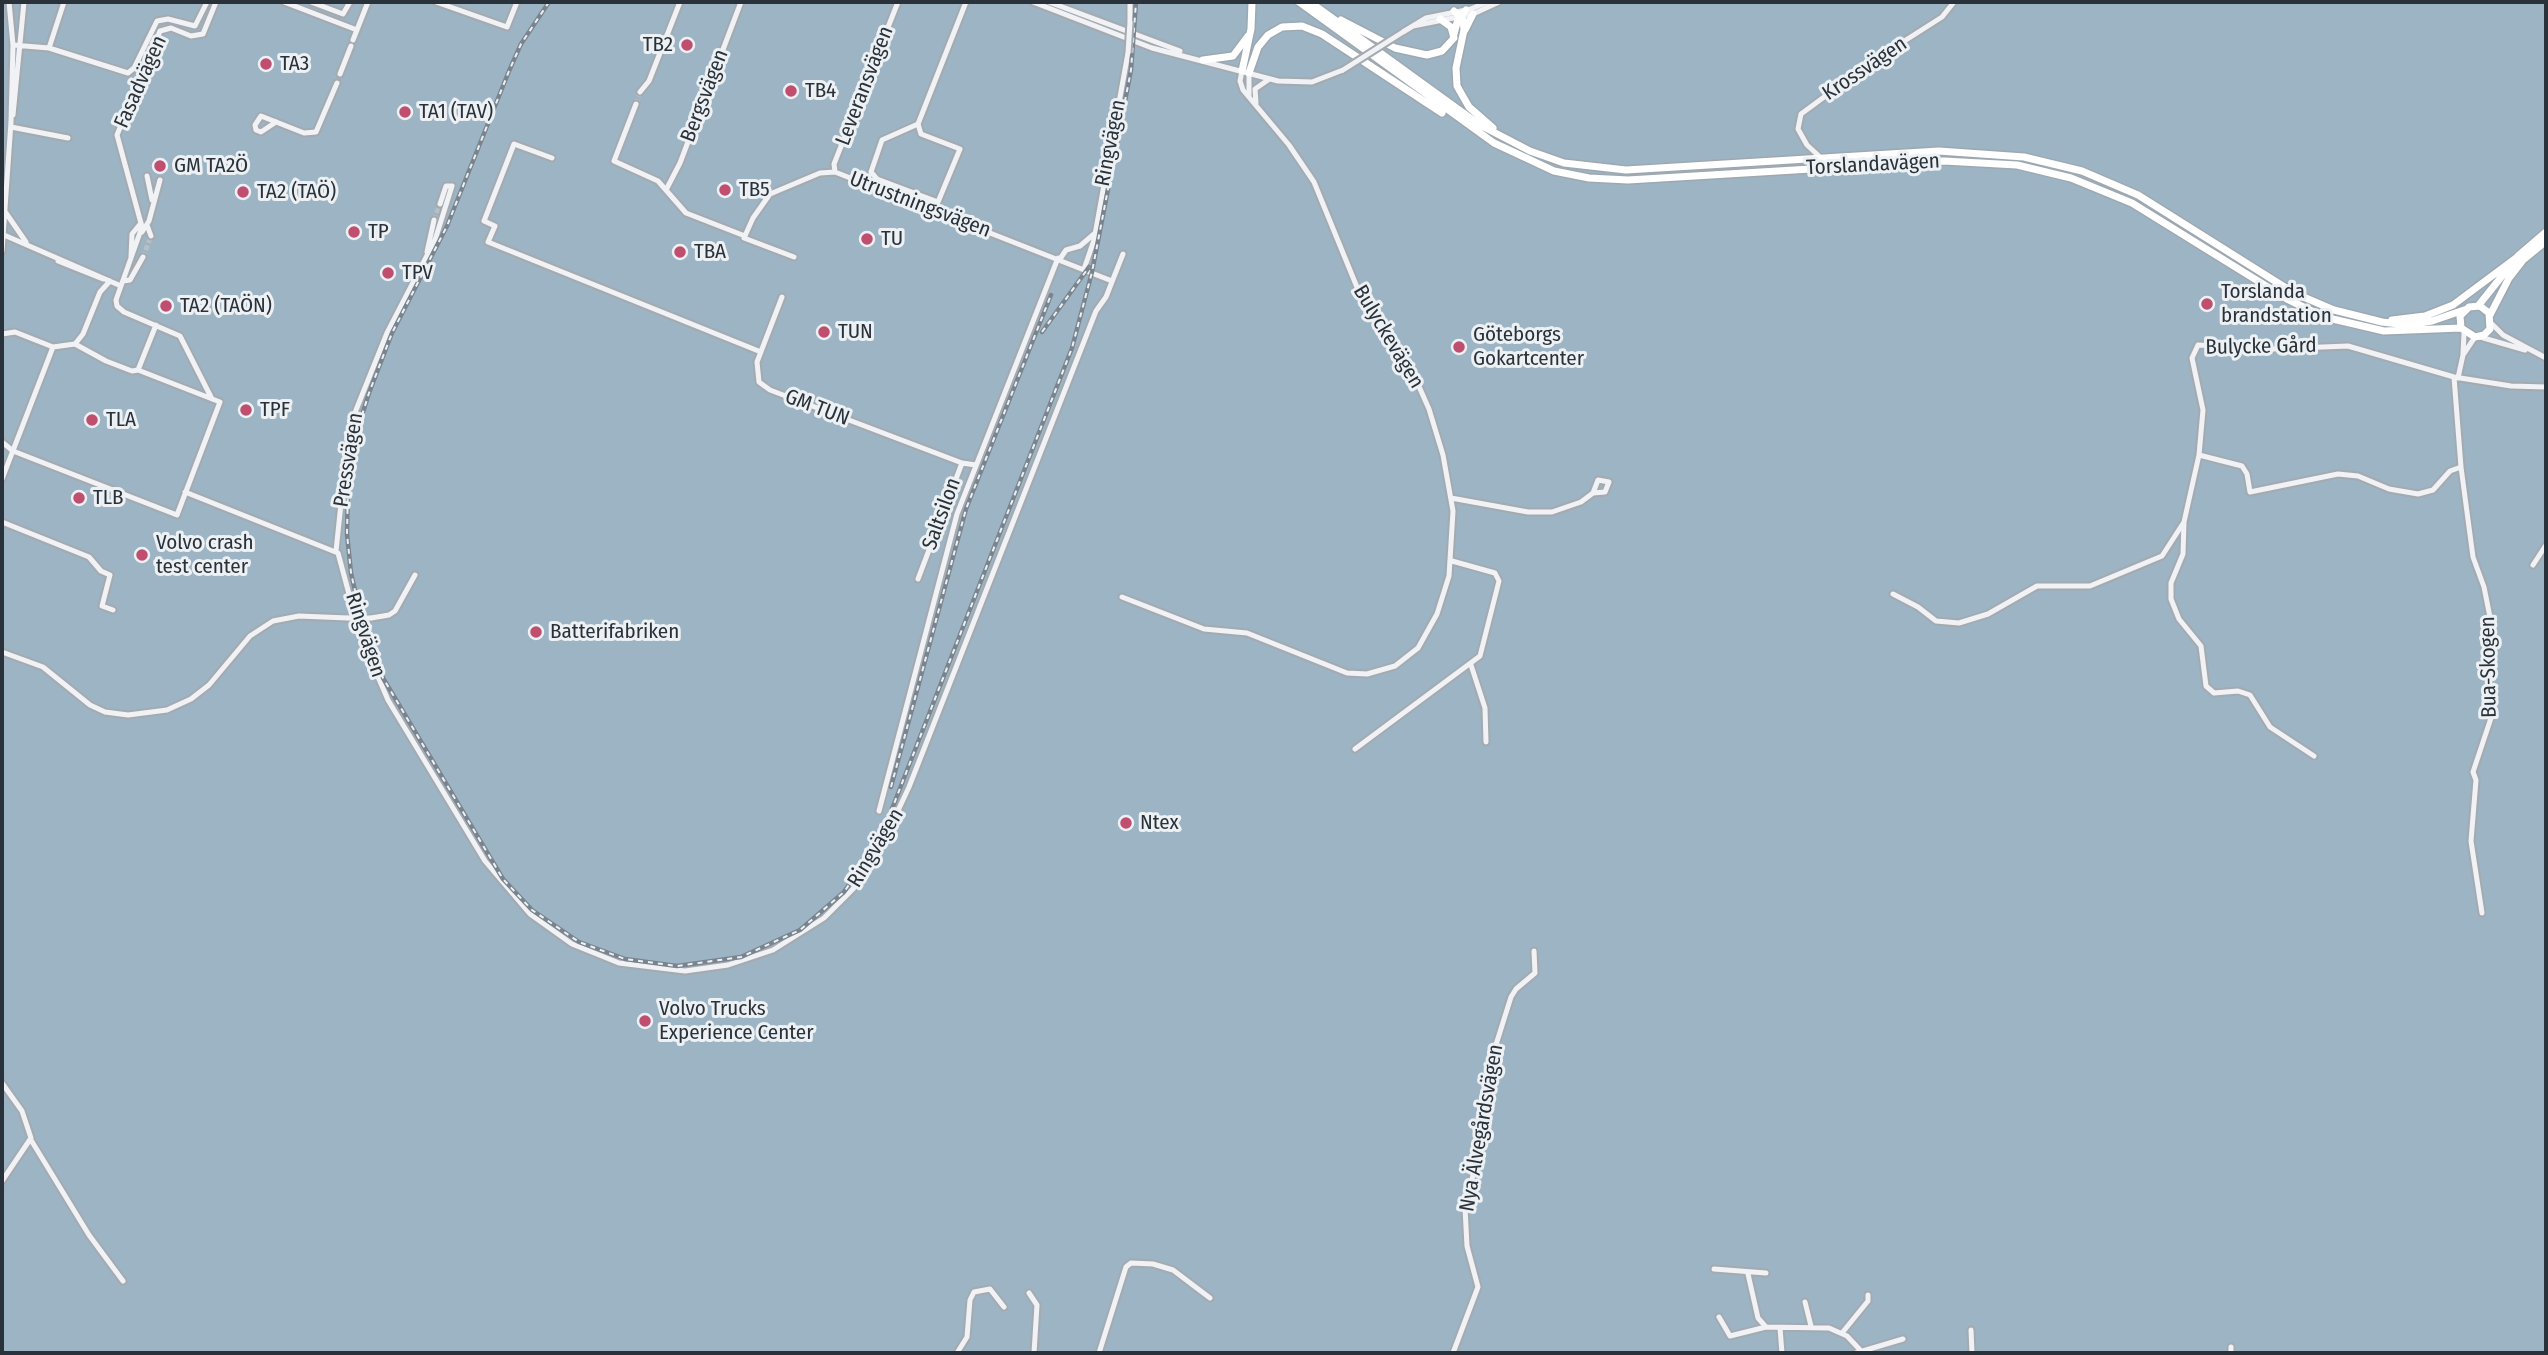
<!DOCTYPE html>
<meta charset="utf-8">
<style>
body{margin:0}
#map{position:relative;width:2548px;height:1355px;overflow:hidden;background:#dee2e6;font-family:"Fira Sans Condensed",sans-serif}
canvas{display:block}
.frame{position:absolute;inset:0;border:4px solid #29323b;pointer-events:none}
</style>
<div id="map">
<canvas width="2548" height="1355"></canvas>
<div class="frame"></div>
</div>
<script>
const context = document.querySelector('canvas').getContext('2d');
context.lineJoin = 'round';
function paint(path, color) {
  context.fillStyle = color;
  context.fill(path, 'evenodd');
}
function shape(rows) {
  const path = new Path2D();
  for (const r of rows) {
    path.moveTo(r[0], r[1]);
    for (let i = 2; i < r.length; i += 2) path.lineTo(r[i], r[i + 1]);
  }
  return path;
}
function stroke(path, color, width, dash) {
  context.strokeStyle = color;
  context.lineWidth = width;
  context.lineCap = dash ? 'butt' : 'round';
  context.setLineDash(dash || []);
  context.stroke(path);
}
function drawText(font, color, halo, rows, align = 'center') {
  context.font = font + ' "Fira Sans Condensed",sans-serif';
  context.lineWidth = 6;
  context.setLineDash([]);
  context.textBaseline = 'middle';
  context.strokeStyle = halo;
  context.fillStyle = color;
  for (const [text, x, y, turn = 0] of rows) {
    context.save();
    context.translate(x, y);
    context.rotate((+turn || 0) * Math.PI / 180);
    context.textAlign = isNaN(turn) ? turn : align;
    if (halo) context.strokeText(text, 0, 0);
    context.fillText(text, 0, 0);
    context.restore();
  }
}
paint(shape([
 [2,2,2546,2,2546,1353,2,1353]
]), '#9cb4c3');
stroke(shape([
 [636,104,640,92],
 [434,220,440,204],
 [143,257,151,236]
]), '#babfc4', 5, [5, 2.5]);
const minor = shape([
 [284,2,357,30],
 [311,2,343,14,350,2],
 [436,2,507,27,517,2],
 [1033,2,1152,48,1278,81,1312,82,1343,70],
 [1049,2,1180,51],
 [1130,2,1130,22],
 [1413,26,1473,14,1499,2],
 [1403,32,1426,18,1471,9,1487,2],
 [353,40,368,2],
 [13,45,49,48,128,73,134,68,157,21,168,19,195,26,207,2],
 [49,48,64,2],
 [340,74,351,46],
 [640,92,649,81,680,2],
 [1249,95,1249,73],
 [1256,103,1255,89,1268,80],
 [636,104,614,161,658,181,686,213,745,236],
 [13,115,24,2],
 [276,122,261,132,256,130,255,125,261,116,304,133,316,132,337,83],
 [918,124,882,140,871,172,877,179,938,202,960,149,921,134,918,124,966,2],
 [11,127,68,138],
 [1820,157,1807,145,1798,129,1801,114,1873,61,1942,17,1954,2],
 [552,158,514,144,484,221,495,226,488,242,761,352],
 [835,172,834,164,898,2],
 [147,176,152,200],
 [666,190,680,163,741,2],
 [6,213,26,242],
 [147,225,151,236],
 [142,232,149,221,160,180],
 [4,235,121,286],
 [2,251,11,122,13,45,9,2],
 [427,252,434,220],
 [131,257,132,234,141,223],
 [794,257,744,238,753,218,770,194,820,173,835,172,1112,281],
 [1060,259,1066,250,1080,246,1094,234],
 [58,261,103,279],
 [1084,269,1094,240,1128,53],
 [123,281,130,280,143,257],
 [782,297,757,362,759,382,770,390,962,463],
 [2491,323,2503,335,2546,358],
 [2,334,15,332,53,347,75,344,83,334,100,292,110,281],
 [2480,337,2525,350],
 [2463,354,2464,333],
 [138,370,156,325],
 [2454,377,2461,467,2473,557,2484,587,2493,632,2488,664,2491,718,2473,772,2476,780,2471,841,2482,913],
 [2458,378,2463,355,2475,337],
 [212,399,180,336,124,312,117,306,116,300,142,227,117,135,160,31,171,28,191,36,203,34,216,2],
 [2,442,13,451,177,515,220,402,138,370,132,371,106,361,75,344],
 [2199,455,2242,466,2247,474,2250,492,2338,474,2358,476,2389,489,2418,494,2433,490,2450,471,2461,467],
 [2,479,53,347],
 [185,492,338,553,360,635,388,700,485,861,530,914,572,944,619,963,685,971,728,965,773,950,824,918,853,889,882,845,909,787,1096,311,1106,297,1123,254],
 [1451,498,1528,512,1552,512,1581,502,1593,493,1605,492,1609,482,1598,480,1593,493],
 [2,522,89,557,101,571,110,575,102,606,113,610],
 [2184,522,2183,554,2171,583,2171,599,2179,619,2201,646,2206,686,2214,693,2238,691,2250,695,2270,727,2314,756],
 [336,551,346,456,356,410,387,333,435,240,452,186,446,186,440,204],
 [2533,565,2546,545],
 [918,579,962,463,976,465],
 [1893,594,1918,607,1936,621,1959,623,1988,614,2037,586,2090,586,2162,556,2184,522,2199,455,2203,410,2192,358,2198,345,2272,349,2348,346,2454,377,2511,386,2546,387],
 [1122,597,1204,629,1247,633,1347,673,1367,674,1395,666,1418,648,1437,614,1449,576,1453,511,1443,455,1429,409,1417,382,1361,297,1314,182,1289,145,1243,90,1240,81,1242,71],
 [371,618,389,615,395,611,415,575],
 [2,652,43,667,90,705,105,712,128,715,167,710,191,699,209,685,250,636,273,621,299,616,348,618],
 [1471,665,1485,708,1486,742],
 [1355,749,1480,656,1499,581,1495,573,1452,561],
 [879,811,957,514,1058,258],
 [2,1083,22,1111,31,1138,2,1181],
 [31,1140,89,1235,123,1281],
 [1714,1269,1766,1273],
 [1748,1274,1758,1318,1766,1327,1829,1328,1847,1336,1863,1353],
 [1029,1293,1037,1305,1034,1353],
 [1805,1302,1811,1326],
 [1719,1317,1730,1336,1766,1327],
 [1780,1328,1782,1353],
 [1971,1330,1972,1353],
 [1842,1333,1868,1301,1868,1295],
 [2231,1347,2231,1353],
 [957,1353,967,1337,970,1300,974,1292,990,1289,1004,1307],
 [1099,1353,1126,1267,1131,1263,1153,1264,1173,1270,1210,1298],
 [1453,1353,1478,1287,1467,1246,1465,1208,1481,1142,1483,1112,1494,1051,1511,997,1516,989,1535,973,1534,951],
 [1856,1353,1903,1339]
]);
const major = shape([
 [1299,2,1494,143,1554,171,1589,178,1628,180,1944,161,2017,165,2071,178,2132,203,2287,299,2324,317,2384,331,2461,328,2475,337,2484,335,2490,329,2489,313,2480,306,2469,307,2460,316,2461,328],
 [1310,2,1480,125,1530,151,1564,163,1626,170,1939,151,2024,157,2082,171,2138,195,2294,293,2334,310,2382,322,2407,325,2432,321,2464,310],
 [1454,11,1463,19,1464,30,1456,68,1457,86,1469,107,1493,128],
 [1341,20,1395,48,1427,55,1442,51,1454,38,1451,27,1440,19],
 [1465,30,1473,14],
 [1454,34,1458,19,1466,10],
 [1203,60,1233,56,1248,36],
 [1242,71,1251,29,1252,2],
 [1249,73,1258,47,1268,35,1282,27,1302,26,1322,34,1442,113],
 [2478,306,2518,256,2546,232],
 [2490,315,2509,278,2523,260,2546,241],
 [2392,320,2425,316,2453,305,2516,258]
]);
stroke(minor, '#a4aaaf', 9);
stroke(major, '#9ea8b1', 10);
stroke(minor, '#f0f2f5', 5);
stroke(major, '#fff', 7);
const rail = shape([
 [549,2,521,44,509,71,447,226,392,333,369,393,358,428,348,483,347,534,351,573,363,626,383,678,503,879,532,910,579,942,625,959,677,966,741,957,800,930,844,892,881,837,1072,348,1092,272,1131,70,1136,2],
 [1042,332,1089,267],
 [891,787,966,509,1051,295]
]);
stroke(rail, '#79848e', 4.5);
stroke(rail, '#edf1f4', 2, [5]);
const minorBridge = shape([
 [1128,53,1130,22],
 [1343,70,1403,32],
 [348,618,371,618]
]);
stroke(minorBridge, '#a4aaaf', 9, []);
stroke(minorBridge, '#f0f2f5', 5);
for (const [x, y, r, color] of [
 [687,45,7,"#c04e6f"],
 [266,64,7,"#c04e6f"],
 [791,91,7,"#c04e6f"],
 [405,112,7,"#c04e6f"],
 [160,166,7,"#c04e6f"],
 [725,190,7,"#c04e6f"],
 [243,192,7,"#c04e6f"],
 [354,232,7,"#c04e6f"],
 [867,239,7,"#c04e6f"],
 [680,252,7,"#c04e6f"],
 [388,273,7,"#c04e6f"],
 [2207,304,7,"#c04e6f"],
 [166,306,7,"#c04e6f"],
 [824,332,7,"#c04e6f"],
 [1459,347,7,"#c04e6f"],
 [246,410,7,"#c04e6f"],
 [92,420,7,"#c04e6f"],
 [79,498,7,"#c04e6f"],
 [142,555,7,"#c04e6f"],
 [536,632,7,"#c04e6f"],
 [1126,823,7,"#c04e6f"],
 [645,1021,7,"#c04e6f"]
]) {
  const dot = new Path2D();
  dot.arc(x, y, r, 0, 2 * Math.PI);
  context.fillStyle = color;
  context.fill(dot);
  stroke(dot, '#edf1f4', 2.5);
}
drawText('21px', '#29323b', '#edf1f4', [
 ["TB2",673,45,"right"],
 ["TA3",280,64],
 ["TB4",805,91],
 ["TA1 (TAV)",419,112],
 ["GM TA2Ö",174,166],
 ["TB5",739,190],
 ["TA2 (TAÖ)",257,192],
 ["TP",368,232],
 ["TU",881,239],
 ["TBA",694,252],
 ["TPV",402,273],
 ["Torslanda",2221,292],
 ["brandstation",2221,316],
 ["TA2 (TAÖN)",180,306],
 ["TUN",838,332],
 ["Göteborgs",1473,335],
 ["Gokartcenter",1473,359],
 ["TPF",260,410],
 ["TLA",106,420],
 ["TLB",93,498],
 ["Volvo crash",156,543],
 ["test center",156,567],
 ["Batterifabriken",550,632],
 ["Ntex",1140,823],
 ["Volvo Trucks",659,1009],
 ["Experience Center",659,1033]
], 'left');
drawText('21px', '#29323b', '#edf1f4', [
 ["Krossvägen",1865,69,-34],
 ["Fasadvägen",141,82,-66],
 ["Leveransvägen",865,86,-69],
 ["Bergsvägen",705,96,-69],
 ["Ringvägen",1111,143,-79],
 ["Torslandavägen",1873,165,-3],
 ["Utrustningsvägen",920,205,21],
 ["Bulyckevägen",1388,337,59],
 ["Bulycke Gård",2261,347,-1],
 ["GM TUN",817,408,21],
 ["Pressvägen",349,460,-81],
 ["Saltsilon",942,514,-70],
 ["Ringvägen",365,635,72],
 ["Bua-Skogen",2489,667,-91],
 ["Ringvägen",876,848,-59],
 ["Nya Älvegårdsvägen",1482,1128,-80]
]);
</script>
